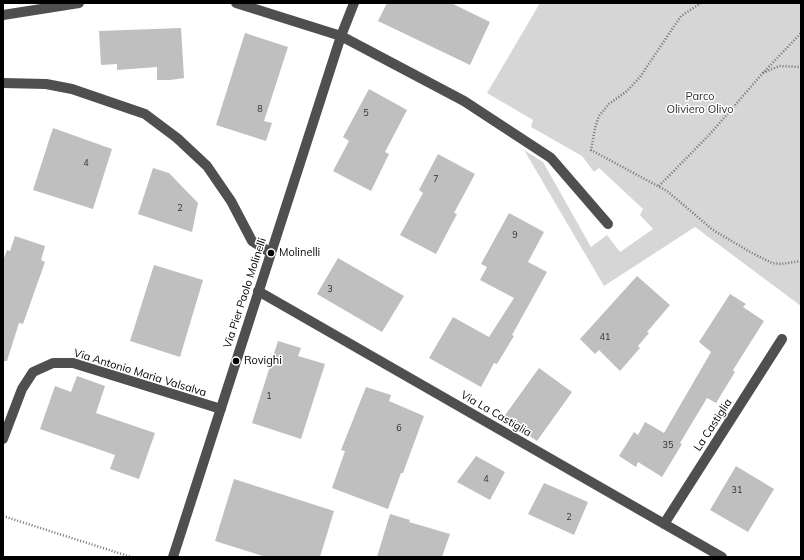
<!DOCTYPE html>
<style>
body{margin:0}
#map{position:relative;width:804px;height:560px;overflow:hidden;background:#fff;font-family:Mulish,sans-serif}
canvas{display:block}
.frame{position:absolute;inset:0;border:4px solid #000;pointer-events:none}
</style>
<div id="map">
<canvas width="804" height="560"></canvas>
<div class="frame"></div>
</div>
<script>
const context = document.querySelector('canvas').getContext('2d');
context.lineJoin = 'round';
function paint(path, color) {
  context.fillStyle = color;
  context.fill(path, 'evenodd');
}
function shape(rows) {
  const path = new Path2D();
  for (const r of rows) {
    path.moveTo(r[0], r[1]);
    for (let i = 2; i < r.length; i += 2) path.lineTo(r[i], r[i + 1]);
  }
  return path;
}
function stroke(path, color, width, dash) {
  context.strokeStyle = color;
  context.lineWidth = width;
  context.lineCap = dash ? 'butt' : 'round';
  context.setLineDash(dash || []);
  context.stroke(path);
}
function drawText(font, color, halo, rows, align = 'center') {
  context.font = font + ' Mulish,sans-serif';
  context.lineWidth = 3;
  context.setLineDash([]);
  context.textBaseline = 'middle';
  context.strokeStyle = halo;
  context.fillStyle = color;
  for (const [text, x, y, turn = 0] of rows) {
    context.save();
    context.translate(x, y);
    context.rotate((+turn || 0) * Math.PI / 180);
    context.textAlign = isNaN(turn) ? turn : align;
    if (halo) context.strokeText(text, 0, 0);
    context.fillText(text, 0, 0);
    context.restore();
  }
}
paint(shape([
 [540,3,801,3,801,306,695,227,604,286,524,150,543,162,591,247,607,235,620,252,653,229,640,215,643,209,599,168,594,172,582,156,531,127,533,120,487,93]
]), '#d6d6d6');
paint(shape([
 [387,3,451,3,490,22,470,65,378,21],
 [181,28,184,78,170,80,157,80,157,67,117,70,117,64,101,65,99,31],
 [245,33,288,47,264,121,272,123,266,141,216,125],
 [369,89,407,110,385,152,389,154,371,191,333,171,349,141,343,137],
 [53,128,112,149,93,209,33,190],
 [438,154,475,174,454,213,457,214,436,254,400,235,423,193,419,190],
 [153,168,169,173,198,203,192,232,138,214],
 [509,213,544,232,528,262,547,272,512,335,514,336,497,364,494,363,481,387,429,358,453,317,489,337,514,298,480,280,487,267,481,264],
 [15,236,45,246,41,260,45,262,23,324,19,323,7,361,3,361,3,261,7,250,10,251],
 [338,258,404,296,382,332,317,294],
 [154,265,203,280,180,357,130,341],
 [637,276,670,305,647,332,649,333,638,346,640,348,620,371,599,350,595,354,580,339],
 [730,294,746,304,743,307,764,321,733,370,735,372,716,403,707,398,680,443,682,444,662,477,638,462,636,467,619,456,634,432,638,435,645,422,664,433,711,352,699,342],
 [278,341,301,348,298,356,325,364,301,439,252,423],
 [539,368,572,392,537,441,503,418],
 [77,376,105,386,96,413,155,433,139,479,110,469,115,455,40,429,55,386,71,392],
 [366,387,391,395,389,401,424,416,403,473,401,473,388,509,332,488,345,451,341,450],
 [476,456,505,472,490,500,457,482],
 [736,466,774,489,748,532,710,510],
 [234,479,334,511,320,557,266,557,215,541],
 [544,483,588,502,574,535,528,514],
 [390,514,410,520,409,522,450,534,442,557,377,557]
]), '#bfbfbf');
stroke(shape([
 [701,3,681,16,640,77,627,91,609,104,599,116,595,128,591,150,667,191,713,230,752,253,772,263,781,264,801,261],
 [763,73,779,66,801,67],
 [659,186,710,134,762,74,801,33],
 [3,516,131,557]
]), '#717171', 2.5, [1, 2]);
stroke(shape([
 [236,3,341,36,464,101,551,158,608,224],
 [3,15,79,3],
 [3,83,46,84,72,89,145,114,177,138,207,166,231,201,252,241,271,253],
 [258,291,722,557],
 [3,439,22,389,33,372,53,363,73,363,221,409],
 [664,524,782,339],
 [173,557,341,36,354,3]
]), '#4f4f4f', 10);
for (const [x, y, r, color] of [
 [271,253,4,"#000"],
 [236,361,4,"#000"]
]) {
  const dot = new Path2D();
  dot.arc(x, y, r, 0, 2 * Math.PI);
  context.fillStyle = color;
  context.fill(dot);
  stroke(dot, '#fff', 1.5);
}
drawText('9px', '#303030', null, [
 ["8",260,109],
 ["5",366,113],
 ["4",86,163],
 ["7",436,179],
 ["2",180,208],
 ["9",515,235],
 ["3",330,289],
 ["41",605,337],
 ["1",269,396],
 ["6",399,428],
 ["35",668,445],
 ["4",486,479],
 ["31",737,490],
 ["2",569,517]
]);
drawText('11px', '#2d2d2d', '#fff', [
 ["Parco",700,97],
 ["Oliviero Olivo",700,110]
]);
drawText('11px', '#000', '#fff', [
 ["Molinelli",279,253],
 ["Rovighi",244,361]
], 'left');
drawText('11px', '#000', '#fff', [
 ["Via Pier Paolo Molinelli",245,293,-72],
 ["Via Antonio Maria Valsalva",140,373,17],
 ["Via La Castiglia",496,414,30],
 ["La Castiglia",713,425,-57]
]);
</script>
